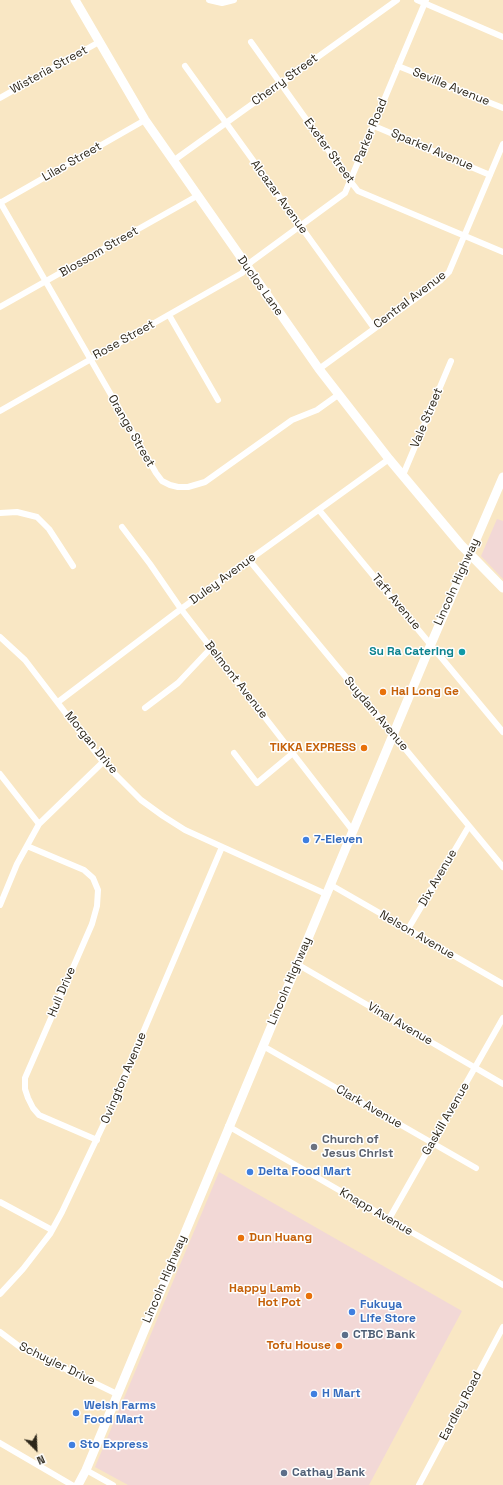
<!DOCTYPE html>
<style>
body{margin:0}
#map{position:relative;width:503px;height:1485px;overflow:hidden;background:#f9e7c4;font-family:"Space Grotesk",sans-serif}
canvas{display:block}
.north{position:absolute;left:16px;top:1429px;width:40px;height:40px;-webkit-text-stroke:3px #fff;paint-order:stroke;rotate:156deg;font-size:11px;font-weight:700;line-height:16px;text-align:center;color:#2d271a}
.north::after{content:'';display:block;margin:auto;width:14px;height:18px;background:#2d271a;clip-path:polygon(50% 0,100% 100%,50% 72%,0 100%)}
</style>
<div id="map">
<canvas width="503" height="1485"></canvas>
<div class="north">N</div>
</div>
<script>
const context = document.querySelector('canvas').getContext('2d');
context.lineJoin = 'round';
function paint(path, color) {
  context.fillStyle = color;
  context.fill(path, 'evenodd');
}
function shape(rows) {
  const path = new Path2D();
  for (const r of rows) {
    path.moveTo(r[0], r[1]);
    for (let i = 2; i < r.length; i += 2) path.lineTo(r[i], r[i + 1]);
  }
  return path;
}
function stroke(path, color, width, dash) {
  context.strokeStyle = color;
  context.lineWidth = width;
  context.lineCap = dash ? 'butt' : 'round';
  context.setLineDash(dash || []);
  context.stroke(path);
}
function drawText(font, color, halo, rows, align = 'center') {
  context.font = font + ' "Space Grotesk",sans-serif';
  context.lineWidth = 3;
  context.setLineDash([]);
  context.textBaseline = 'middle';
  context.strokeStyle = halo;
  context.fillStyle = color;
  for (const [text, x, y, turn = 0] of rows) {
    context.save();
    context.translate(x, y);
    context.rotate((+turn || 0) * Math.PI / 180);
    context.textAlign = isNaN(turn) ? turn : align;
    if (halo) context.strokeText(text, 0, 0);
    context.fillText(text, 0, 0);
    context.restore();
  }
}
paint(shape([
 [497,519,503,521,503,579,481,556],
 [219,1172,462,1311,369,1485,128,1485,95,1467]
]), '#f2d8d6');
stroke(shape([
 [209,0,222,3,234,0],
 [417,0,503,37],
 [251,42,351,182,358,191,503,252],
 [185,66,374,328],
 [398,66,503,108],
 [0,98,99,42],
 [374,126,490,175],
 [173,161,397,0],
 [0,202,156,473,162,481,170,485,178,487,188,487,205,482,292,420,317,410,338,395],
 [0,203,145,120],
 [0,307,197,196],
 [169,315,218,400],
 [319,369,441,280,449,272,503,144],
 [0,411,242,273,251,262,345,193,426,0],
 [403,475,451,361],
 [319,510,503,732],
 [0,513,17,512,37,517,49,529,73,566],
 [122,527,150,564,181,609,353,831],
 [249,560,503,867],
 [0,637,25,660,103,762,141,800,163,816,185,830,326,894],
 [58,702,181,609,389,459],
 [145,708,178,683,211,648],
 [234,753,257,783,293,753],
 [0,774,39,824],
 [27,846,84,870,93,878,98,890,97,906,92,924,25,1078,25,1089,28,1098,33,1108,39,1115,97,1140],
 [331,885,503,984],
 [0,905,17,864,39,824,103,762],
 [408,929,469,826],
 [297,964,503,1084],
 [263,1046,476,1168],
 [228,1126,503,1285],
 [0,1202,52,1230],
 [389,1219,503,1018],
 [0,1294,23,1269,50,1234,62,1212,108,1115,222,847],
 [0,1332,20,1347,117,1394],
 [0,1443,72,1485],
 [86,1470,113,1485],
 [419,1485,503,1327]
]), '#fff', 6);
stroke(shape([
 [75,0,145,120,319,369,389,459,461,545,503,588],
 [78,1485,86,1470,431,644,503,477]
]), '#fff', 9);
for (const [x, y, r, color] of [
 [462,652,4,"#0f9aa8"],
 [383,692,4,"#e8710a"],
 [364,748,4,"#e8710a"],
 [306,840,4,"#3f7fe0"],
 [314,1147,4,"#6b7280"],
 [250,1172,4,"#3f7fe0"],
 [241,1238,4,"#e8710a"],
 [309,1296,4,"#e8710a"],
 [352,1312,4,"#3f7fe0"],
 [345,1335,4,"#5c6f8a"],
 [339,1346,4,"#e8710a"],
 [314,1394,4,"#3f7fe0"],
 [76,1413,4,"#3f7fe0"],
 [72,1445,4,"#3f7fe0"],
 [284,1473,4,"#5c6f8a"]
]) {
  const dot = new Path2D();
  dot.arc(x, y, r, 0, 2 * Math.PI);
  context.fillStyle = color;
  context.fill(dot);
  stroke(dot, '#fff', 1.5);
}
drawText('12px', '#2d271a', '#fff', [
 ["Wisteria Street",49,70,-29],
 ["Cherry Street",285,80,-36],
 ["Seville Avenue",451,87,22],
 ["Parker Road",371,131,-68],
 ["Sparkel Avenue",432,150,23],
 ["Exeter Street",329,151,54],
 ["Lilac Street",72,162,-30],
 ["Alcazar Avenue",279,197,54],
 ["Blossom Street",99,252,-30],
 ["Duclos Lane",260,286,55],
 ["Central Avenue",410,300,-37],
 ["Rose Street",124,340,-29],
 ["Vale Street",427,418,-67],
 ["Orange Street",131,431,60],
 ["Duley Avenue",223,579,-36],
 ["Lincoln Highway",457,582,-66],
 ["Taft Avenue",396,602,50],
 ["Belmont Avenue",236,680,52],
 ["Suydam Avenue",376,714,50],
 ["Morgan Drive",91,743,51],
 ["Dix Avenue",438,878,-60],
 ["Nelson Avenue",417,935,30],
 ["Lincoln Highway",290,981,-67],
 ["Hull Drive",62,992,-67],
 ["Vinal Avenue",400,1024,30],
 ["Ovington Avenue",124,1078,-67],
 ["Clark Avenue",369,1107,30],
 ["Gaskill Avenue",446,1119,-60],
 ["Knapp Avenue",376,1212,30],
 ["Lincoln Highway",165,1279,-67],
 ["Schuyler Drive",57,1364,26],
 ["Eardley Road",461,1406,-62]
]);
drawText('bold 12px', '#0d838f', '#fff', [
 ["Su Ra Catering",454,652]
], 'right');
drawText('bold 12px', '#c56008', '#fff', [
 ["Hai Long Ge",391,692,"left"],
 ["TIKKA EXPRESS",356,748],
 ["Dun Huang",249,1238,"left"],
 ["Happy Lamb",301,1289],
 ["Hot Pot",301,1303],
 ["Tofu House",331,1346]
], 'right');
drawText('bold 12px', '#366cbe', '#fff', [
 ["7-Eleven",314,840],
 ["Delta Food Mart",258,1172],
 ["Fukuya",360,1305],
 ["Life Store",360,1319],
 ["H Mart",322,1394],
 ["Welsh Farms",84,1406],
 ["Food Mart",84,1420],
 ["Sto Express",80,1445]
], 'left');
drawText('bold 12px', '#5b616d', '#fff', [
 ["Church of",322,1140],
 ["Jesus Christ",322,1154]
], 'left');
drawText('bold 12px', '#4e5e75', '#fff', [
 ["CTBC Bank",353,1335],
 ["Cathay Bank",292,1473]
], 'left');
</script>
